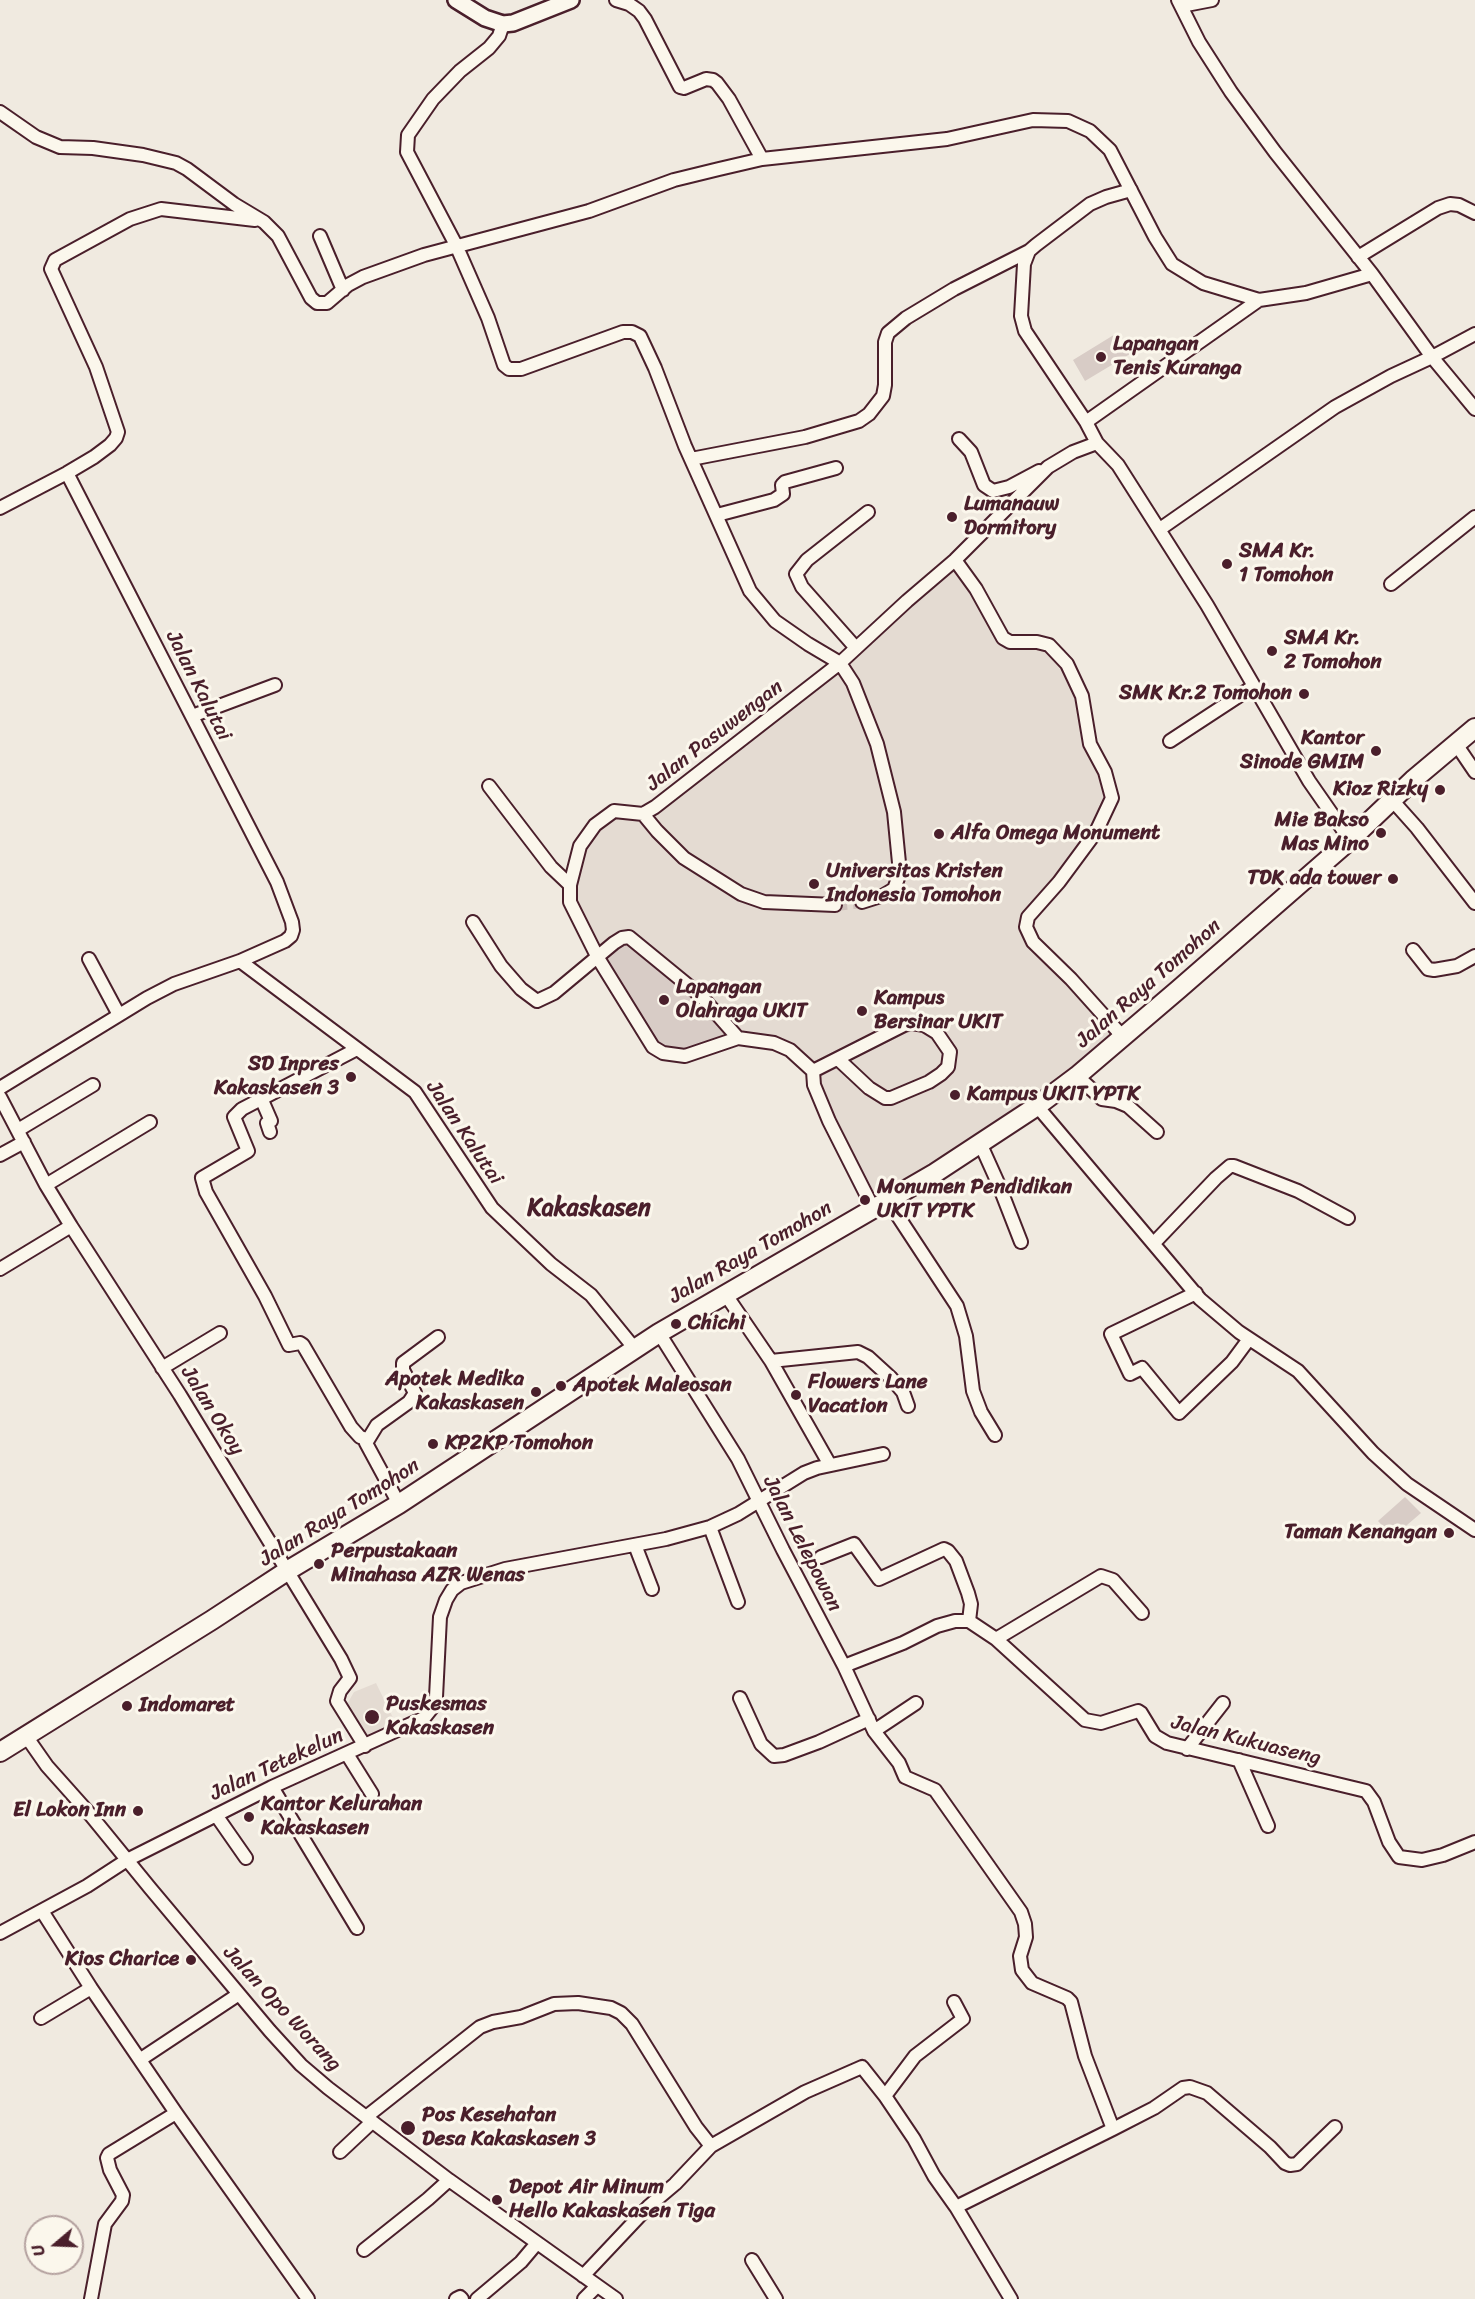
<!DOCTYPE html>
<style>
body{margin:0}
#map{position:relative;width:1475px;height:2299px;overflow:hidden;background:#f0eae0;font-family:Sriracha,sans-serif}
canvas{display:block}
.north{position:absolute;left:24px;top:2215px;width:60px;height:60px;box-sizing:border-box;background:#fbf7ec;border:2px solid #b4a19f;border-radius:50%;rotate:251deg;font-size:16px;font-weight:700;line-height:24px;text-align:center;color:#4a1f2b}
.north::after{content:'';display:block;margin:auto;width:21px;height:27px;background:#4a1f2b;clip-path:polygon(50% 0,100% 100%,50% 72%,0 100%)}
</style>
<div id="map">
<canvas width="1475" height="2299"></canvas>
<div class="north">U</div>
</div>
<script>
const context = document.querySelector('canvas').getContext('2d');
context.lineJoin = 'round';
function paint(path, color) {
  context.fillStyle = color;
  context.fill(path, 'evenodd');
}
function shape(rows) {
  const path = new Path2D();
  for (const r of rows) {
    path.moveTo(r[0], r[1]);
    for (let i = 2; i < r.length; i += 2) path.lineTo(r[i], r[i + 1]);
  }
  return path;
}
function stroke(path, color, width, dash) {
  context.strokeStyle = color;
  context.lineWidth = width;
  context.lineCap = dash ? 'butt' : 'round';
  context.setLineDash(dash || []);
  context.stroke(path);
}
function drawText(font, color, halo, rows, align = 'center') {
  context.font = font + ' Sriracha,sans-serif';
  context.lineWidth = 6;
  context.setLineDash([]);
  context.textBaseline = 'middle';
  context.strokeStyle = halo;
  context.fillStyle = color;
  for (const [text, x, y, turn = 0] of rows) {
    context.save();
    context.translate(x, y);
    context.rotate((+turn || 0) * Math.PI / 180);
    context.textAlign = isNaN(turn) ? turn : align;
    if (halo) context.strokeText(text, 0, 0);
    context.fillText(text, 0, 0);
    context.restore();
  }
}
paint(shape([
 [955,560,1003,638,1049,645,1073,677,1111,804,1028,917,1029,934,1123,1037,873,1208,812,1077,774,1043,738,1038,674,1056,585,929,570,885,580,846,614,811,643,814,840,664],
 [376,1683,398,1728,366,1742,346,1706,354,1692]
]), '#e4dbd2');
paint(shape([
 [1117,333,1130,354,1085,381,1073,360],
 [629,937,738,1038,693,1054,663,1053,598,958],
 [1405,1497,1421,1513,1393,1537,1378,1521]
]), '#d8ccc6');
stroke(shape([
 [835,905,862,902]
]), '#cfc1bc', 12, [12, 6]);
const minor = shape([
 [616,0,629,4,639,11,645,19,680,87,684,88,706,79,713,80,717,83,729,99,762,159],
 [1178,0,1199,42,1231,92,1275,152,1372,274],
 [1181,6,1212,0],
 [503,24,499,36,489,48,460,71,433,99,408,135,407,152,456,245,488,318,504,365,509,369,521,369,623,332,632,332,640,336,655,368,685,446,750,591,775,621,808,644,840,663,853,683,877,744,894,812,900,873,894,889,884,895,862,902],
 [0,112,36,137,60,147,93,148,143,155,176,163,187,169,234,204,264,222,278,236,311,298,317,303,327,303,348,285,363,277,424,255,589,211,674,180,719,169,762,159,947,139,1033,120,1068,121,1090,131,1110,150,1155,237,1172,264,1203,283,1259,300],
 [320,236,343,290],
 [1358,257,1438,208,1450,204,1459,205,1475,213],
 [1086,422,1025,331,1021,316,1024,264,1029,251,1036,245,1090,204,1106,197,1131,190],
 [959,439,971,452,984,485,993,491,1009,487,1039,471],
 [1097,443,1086,422,1259,300,1306,293,1372,274,1432,357,1475,409],
 [691,459,805,437,859,421,869,414,883,396,885,385,885,342,888,333,906,318,954,289,1029,251],
 [0,508,67,473,94,457,110,445,116,438,118,432,96,367,51,269,55,260,130,219,161,209,255,220],
 [717,515,774,500,783,494,782,485,785,482,836,468],
 [1160,529,1335,407,1391,376,1432,357,1475,334],
 [955,560,976,589,1003,638,1010,642,1037,642,1049,645,1067,664,1082,696,1090,744,1105,772,1112,798,1096,832,1059,882,1028,917,1026,927,1033,942,1071,979,1123,1037],
 [1391,584,1475,517],
 [856,648,802,587,796,574,807,560,868,512],
 [192,716,275,685],
 [1170,741,1254,686],
 [1456,744,1475,772],
 [489,786,551,867,570,885],
 [1392,800,1417,828,1475,903],
 [643,814,657,831,684,858,741,894,764,902,835,905],
 [473,922,501,966,521,989,537,1001,554,993,614,943,622,938,629,937,701,996,738,1038],
 [1413,950,1428,969,1434,970,1457,966,1475,956],
 [89,959,119,1015],
 [240,961,415,1092,492,1208,551,1264,591,1295,635,1349],
 [357,1049,242,1109,234,1117,248,1151,202,1178,206,1192,265,1296,289,1345,300,1343,303,1345,351,1427,360,1437,366,1439],
 [813,1071,904,1025,912,1023,924,1025,937,1033,950,1052,948,1067,941,1074,929,1082,891,1098,885,1098,869,1088,838,1059],
 [1077,1076,1102,1099,1116,1101,1128,1106,1157,1132],
 [0,1088,147,998,174,984,240,961,285,941,291,936,293,930,292,922,277,882,67,473],
 [0,1097,46,1185,71,1226,180,1395,341,1659,350,1678,340,1691,337,1701,365,1746],
 [261,1098,271,1121,267,1123,270,1132],
 [1037,1106,1200,1299,1239,1332,1298,1371,1373,1453,1407,1484,1475,1530],
 [18,1130,93,1085],
 [980,1143,998,1183,1021,1242],
 [0,1155,24,1142],
 [46,1185,150,1122],
 [888,1201,957,1306,966,1336,973,1391,981,1412,995,1435],
 [873,1208,829,1121,814,1085,813,1071,790,1050,774,1043,738,1038,685,1056,663,1053,653,1047,598,958,570,902,570,885,580,846,595,825,614,811,643,814,655,807,840,663,907,601,955,560,1048,467,1073,452,1097,443,1118,465,1207,605,1309,781,1350,840],
 [1154,1243,1216,1178,1230,1166,1234,1166,1298,1191,1348,1218],
 [0,1269,71,1226],
 [1196,1293,1111,1334,1130,1374,1142,1368,1179,1413,1232,1362,1249,1339],
 [726,1295,771,1361,830,1465],
 [659,1333,738,1459,783,1550,844,1666,874,1731,899,1763,905,1777,935,1790,1021,1912,1025,1924,1026,1937,1020,1956,1022,1970,1032,1983,1067,1998,1071,2002,1085,2056,1113,2129],
 [771,1361,858,1352,868,1357,891,1378,903,1392,908,1406],
 [162,1368,220,1333],
 [399,1504,366,1443,377,1425,409,1402,415,1393,403,1370,403,1363,438,1337],
 [710,1527,738,1602],
 [635,1545,652,1589],
 [821,1557,854,1544,879,1579,944,1549,948,1551,956,1561,968,1593,971,1604,969,1621],
 [996,1639,1101,1576,1113,1580,1142,1613],
 [844,1666,903,1643,937,1626,955,1621,969,1621,996,1639,1085,1720,1101,1723,1138,1711,1141,1713,1155,1736,1167,1743,1366,1791,1374,1802,1389,1842,1399,1857,1422,1860,1443,1855,1475,1842],
 [740,1698,761,1744,774,1756,784,1755,819,1742,869,1719],
 [874,1731,916,1703],
 [26,1736,47,1766,88,1812,150,1888,270,2031,301,2065,328,2088,449,2180,616,2299],
 [1187,1749,1223,1703],
 [347,1754,372,1794],
 [1239,1760,1268,1826],
 [272,1787,357,1928],
 [216,1815,246,1858],
 [42,1911,91,1988,176,2113,308,2299],
 [0,1933,87,1886,127,1860,272,1787,424,1718,432,1708,436,1697,440,1617,446,1600,452,1590,461,1583,505,1569,666,1539,710,1527,738,1514,804,1473,817,1468,883,1454],
 [41,2018,91,1988],
 [141,2059,239,1994],
 [885,2096,915,2056,963,2019,954,2002],
 [366,2117,480,2027,493,2022,521,2017,554,2004,578,2003,611,2008,621,2013,632,2024,696,2127,711,2146],
 [340,2152,372,2122],
 [956,2207,1113,2129,1154,2108,1183,2088,1190,2087,1207,2093,1270,2147,1285,2163,1290,2165,1297,2164,1303,2158,1335,2127],
 [364,2250,428,2199,449,2180],
 [752,2260,776,2299],
 [583,2276,649,2206,675,2184,711,2146,805,2092,862,2067,885,2096,914,2139,934,2176,956,2207,1011,2299],
 [91,2299,105,2224,122,2201,123,2195,110,2170,107,2158,109,2154,176,2113],
 [456,2299,460,2297,462,2299],
 [477,2299,521,2262,537,2243],
 [584,2299,597,2286]
]);
const major = shape([
 [456,0,485,18,503,24,513,23,571,0]
]);
const highway = shape([
 [0,1752,212,1620,287,1571,399,1504,659,1333,935,1173,1037,1106,1077,1076,1179,989,1350,840,1413,780,1475,728]
]);
stroke(minor, '#4a1f2b', 16);
stroke(major, '#4a1f2b', 20);
stroke(highway, '#4a1f2b', 22);
stroke(minor, '#fbf7ec', 12);
stroke(major, '#fbf7ec', 15);
stroke(highway, '#fbf7ec', 18);
for (const [x, y, r, color] of [
 [1101,357,6,"#4a1f2b"],
 [952,517,6,"#4a1f2b"],
 [1227,564,6,"#4a1f2b"],
 [1272,651,6,"#4a1f2b"],
 [1304,694,6,"#4a1f2b"],
 [1376,751,6,"#4a1f2b"],
 [1440,790,6,"#4a1f2b"],
 [1381,833,6,"#4a1f2b"],
 [939,834,6,"#4a1f2b"],
 [1393,879,6,"#4a1f2b"],
 [814,884,6,"#4a1f2b"],
 [664,1000,6,"#4a1f2b"],
 [862,1011,6,"#4a1f2b"],
 [351,1077,6,"#4a1f2b"],
 [955,1095,6,"#4a1f2b"],
 [865,1200,6,"#4a1f2b"],
 [676,1324,6,"#4a1f2b"],
 [561,1386,6,"#4a1f2b"],
 [536,1392,6,"#4a1f2b"],
 [796,1395,6,"#4a1f2b"],
 [433,1444,6,"#4a1f2b"],
 [1449,1533,6,"#4a1f2b"],
 [319,1564,6,"#4a1f2b"],
 [127,1706,6,"#4a1f2b"],
 [372,1717,8,"#4a1f2b"],
 [138,1811,6,"#4a1f2b"],
 [249,1817,6,"#4a1f2b"],
 [191,1960,6,"#4a1f2b"],
 [408,2128,8,"#4a1f2b"],
 [497,2200,6,"#4a1f2b"]
]) {
  const dot = new Path2D();
  dot.arc(x, y, r, 0, 2 * Math.PI);
  context.fillStyle = color;
  context.fill(dot);
  stroke(dot, '#fbf7ec', 2);
}
drawText('bold 21px', '#4a1f2b', '#fbf7ec', [
 ["Lapangan",1113,345],
 ["Tenis Kuranga",1113,369],
 ["Lumanauw",964,505],
 ["Dormitory",964,529],
 ["SMA Kr.",1239,552],
 ["1 Tomohon",1239,576],
 ["SMA Kr.",1284,639],
 ["2 Tomohon",1284,663],
 ["SMK Kr.2 Tomohon",1292,694,"right"],
 ["Kantor",1364,739,"right"],
 ["Sinode GMIM",1364,763,"right"],
 ["Kioz Rizky",1428,790,"right"],
 ["Mie Bakso",1369,821,"right"],
 ["Mas Mino",1369,845,"right"],
 ["Alfa Omega Monument",951,834],
 ["Universitas Kristen",826,872],
 ["Indonesia Tomohon",826,896],
 ["TDK ada tower",1381,879,"right"],
 ["Lapangan",676,988],
 ["Olahraga UKIT",676,1012],
 ["Kampus",874,999],
 ["Bersinar UKIT",874,1023],
 ["SD Inpres",339,1065,"right"],
 ["Kakaskasen 3",339,1089,"right"],
 ["Kampus UKIT YPTK",967,1095],
 ["Monumen Pendidikan",877,1188],
 ["UKIT YPTK",877,1212],
 ["Chichi",688,1324],
 ["Apotek Medika",524,1380,"right"],
 ["Kakaskasen",524,1404,"right"],
 ["Flowers Lane",808,1383],
 ["Vacation",808,1407],
 ["Apotek Maleosan",573,1386],
 ["KP2KP Tomohon",445,1444],
 ["Taman Kenangan",1437,1533,"right"],
 ["Perpustakaan",331,1552],
 ["Minahasa AZR Wenas",331,1576],
 ["Puskesmas",386,1705],
 ["Kakaskasen",386,1729],
 ["Indomaret",139,1706],
 ["Kantor Kelurahan",261,1805],
 ["Kakaskasen",261,1829],
 ["El Lokon Inn",126,1811,"right"],
 ["Kios Charice",179,1960,"right"],
 ["Pos Kesehatan",422,2116],
 ["Desa Kakaskasen 3",422,2140],
 ["Depot Air Minum",509,2188],
 ["Hello Kakaskasen Tiga",509,2212]
], 'left');
drawText('21px', '#4a1f2b', '#fbf7ec', [
 ["Jalan Kalutai",198,686,63],
 ["Jalan Pasuwengan",715,736,-38],
 ["Jalan Raya Tomohon",1149,984,-41],
 ["Jalan Kalutai",464,1133,56],
 ["Jalan Raya Tomohon",751,1253,-30],
 ["Jalan Okoy",212,1411,58],
 ["Jalan Raya Tomohon",340,1513,-32],
 ["Jalan Lelepowan",802,1544,63],
 ["Jalan Kukuaseng",1246,1741,14],
 ["Jalan Tetekelun",277,1765,-25],
 ["Jalan Opo Worang",282,2009,47]
]);
drawText('bold 24px', '#4a1f2b', '#fbf7ec', [
 ["Kakaskasen",589,1209]
]);
</script>
